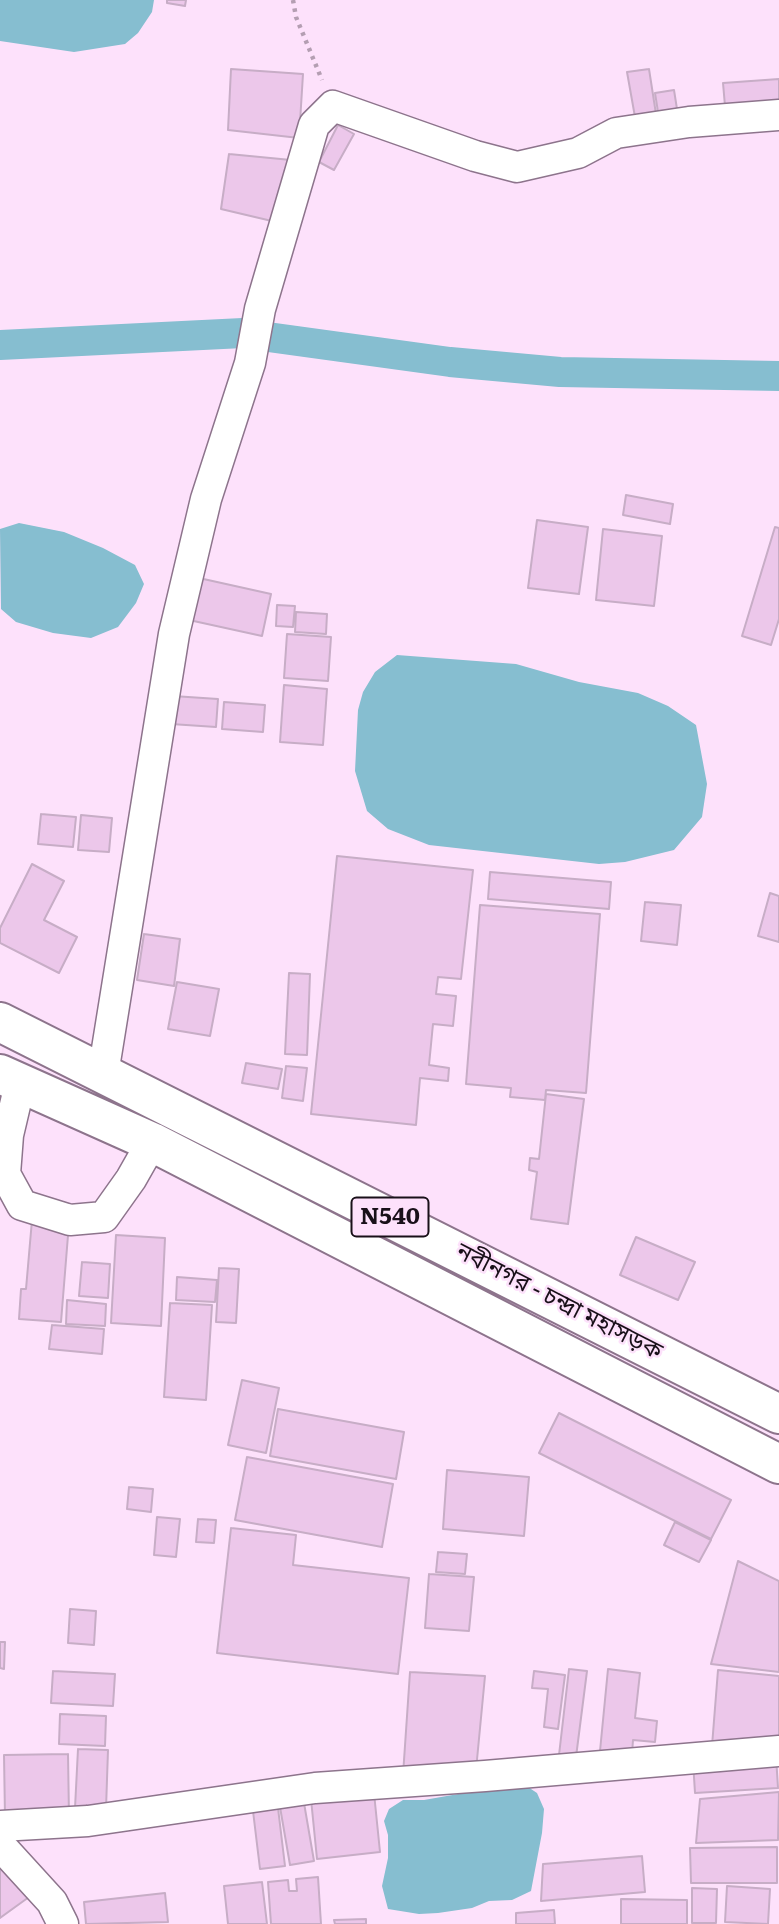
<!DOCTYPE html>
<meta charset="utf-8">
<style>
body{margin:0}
canvas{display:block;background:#fde1fb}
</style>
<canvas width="779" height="1924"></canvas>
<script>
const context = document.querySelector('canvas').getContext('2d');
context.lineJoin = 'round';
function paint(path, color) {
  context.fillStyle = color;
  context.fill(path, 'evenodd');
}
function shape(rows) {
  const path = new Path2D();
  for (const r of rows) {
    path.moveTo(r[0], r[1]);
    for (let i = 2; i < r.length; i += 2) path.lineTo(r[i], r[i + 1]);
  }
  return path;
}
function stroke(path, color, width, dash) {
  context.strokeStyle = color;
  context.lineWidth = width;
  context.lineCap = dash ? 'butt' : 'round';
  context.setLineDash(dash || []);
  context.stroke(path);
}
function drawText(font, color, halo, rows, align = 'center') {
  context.font = font + ' Literata,"Noto Sans Bengali",serif';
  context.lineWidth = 5;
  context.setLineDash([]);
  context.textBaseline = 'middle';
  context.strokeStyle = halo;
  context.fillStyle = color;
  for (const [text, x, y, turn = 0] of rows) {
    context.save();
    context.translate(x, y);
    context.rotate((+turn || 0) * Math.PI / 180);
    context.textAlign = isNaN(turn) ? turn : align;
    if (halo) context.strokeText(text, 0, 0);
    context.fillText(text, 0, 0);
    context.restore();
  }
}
paint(shape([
 [0,0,154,0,152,12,138,33,125,44,74,52,0,41],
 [19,523,64,532,103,548,135,565,144,584,136,603,118,627,91,638,53,633,16,622,1,609,0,529],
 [397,655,516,664,579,682,638,693,668,706,696,725,707,784,702,817,674,850,625,862,599,864,429,845,388,829,367,811,355,771,358,710,363,692,375,672],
 [528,1787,537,1793,544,1809,542,1833,531,1891,512,1900,489,1901,472,1908,438,1913,419,1914,388,1909,382,1886,388,1858,388,1835,384,1821,389,1809,403,1800,424,1800,481,1790]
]), '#86bed0');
stroke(shape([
 [268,337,450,362,560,372,779,376],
 [0,345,243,333]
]), '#86bed0', 30);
const building = shape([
 [167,0,186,0,185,6,167,3,167,0],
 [231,69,303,74,299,138,228,130,231,69],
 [649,69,656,114,635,117,627,72,649,69],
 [779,79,779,101,725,106,723,83,779,79],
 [674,90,677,109,658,112,655,93,674,90],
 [338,125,354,134,334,170,319,162,338,125],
 [229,154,291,160,276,222,221,209,229,154],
 [626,495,673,504,670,524,623,515,626,495],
 [537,520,588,527,579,594,528,588,537,520],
 [775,527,779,528,779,619,771,645,742,636,775,527],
 [603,529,662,536,654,606,596,600,603,529],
 [199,578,271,594,262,636,189,620,199,578],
 [277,605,295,606,293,627,276,626,277,605],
 [296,612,327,614,326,634,295,632,296,612],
 [287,634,331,637,328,681,284,678,287,634],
 [284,685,327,689,323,745,280,742,284,685],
 [173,696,218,699,216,727,171,724,173,696],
 [224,702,265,705,263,732,222,729,224,702],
 [41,814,76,817,73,847,38,844,41,814],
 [81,815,112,818,109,852,78,850,81,815],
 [337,856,473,870,461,979,438,977,436,994,456,996,453,1026,433,1024,429,1065,449,1068,448,1081,420,1078,416,1125,311,1114,337,856],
 [32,864,64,881,44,920,77,937,59,973,0,943,0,928,32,864],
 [490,872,611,882,609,909,488,899,490,872],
 [770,893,779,896,779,942,758,936,770,893],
 [645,902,681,905,677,945,641,941,645,902],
 [480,905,600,914,586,1093,546,1090,545,1100,510,1097,511,1088,466,1084,480,905],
 [144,934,180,939,174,986,137,980,144,934],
 [289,973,310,974,307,1055,285,1054,289,973],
 [177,982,219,989,210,1036,168,1029,177,982],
 [246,1063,282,1069,278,1089,242,1083,246,1063],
 [286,1066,307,1068,303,1101,282,1098,286,1066],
 [546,1094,584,1099,568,1224,531,1219,537,1172,529,1170,530,1158,539,1159,546,1094],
 [32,1220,69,1223,61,1322,19,1319,21,1289,26,1289,32,1220],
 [116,1235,165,1238,161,1326,111,1323,116,1235],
 [636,1237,695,1262,678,1300,620,1275,636,1237],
 [82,1262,110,1264,108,1298,79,1296,82,1262],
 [219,1268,239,1269,236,1323,216,1322,219,1268],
 [177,1277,217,1280,215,1302,176,1300,177,1277],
 [67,1300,106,1304,105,1326,66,1324,67,1300],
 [170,1303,212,1305,206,1400,164,1397,170,1303],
 [52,1325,104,1329,102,1354,49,1349,52,1325],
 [242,1380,279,1388,266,1453,228,1445,242,1380],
 [278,1409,404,1432,396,1479,270,1456,278,1409],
 [559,1413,731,1500,711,1539,539,1453,559,1413],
 [247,1457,393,1484,382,1547,235,1520,247,1457],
 [447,1470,529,1477,524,1536,443,1529,447,1470],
 [129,1487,153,1489,151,1512,127,1509,129,1487],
 [157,1517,180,1519,176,1557,154,1555,157,1517],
 [198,1519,216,1520,214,1543,196,1542,198,1519],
 [675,1522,711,1540,699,1562,664,1545,675,1522],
 [231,1528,296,1535,293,1565,409,1578,398,1674,217,1653,231,1528],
 [438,1552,467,1554,465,1574,436,1572,438,1552],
 [738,1561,779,1581,779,1672,711,1664,738,1561],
 [429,1574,474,1577,469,1631,425,1628,429,1574],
 [70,1609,96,1611,94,1645,68,1643,70,1609],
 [0,1642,5,1642,4,1669,0,1668,0,1642],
 [569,1669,587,1671,576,1757,559,1755,569,1669],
 [608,1669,640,1673,635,1718,657,1721,655,1742,633,1740,632,1754,600,1751,608,1669],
 [718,1670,779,1676,779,1740,712,1746,718,1670],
 [53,1671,115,1674,113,1706,51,1703,53,1671],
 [534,1671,565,1675,558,1729,544,1727,548,1689,532,1688,534,1671],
 [410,1672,485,1676,476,1770,403,1775,410,1672],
 [60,1714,106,1716,105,1746,59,1744,60,1714],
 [78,1749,108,1750,106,1809,75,1808,78,1749],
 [68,1754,69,1817,5,1817,4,1755,68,1754],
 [776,1756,778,1788,695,1793,693,1761,776,1756],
 [779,1792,778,1840,696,1843,700,1799,779,1792],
 [374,1793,380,1852,317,1859,311,1799,374,1793],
 [304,1803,314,1861,290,1865,280,1807,304,1803],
 [278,1808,285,1866,260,1869,253,1811,278,1808],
 [777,1847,777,1883,691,1883,690,1848,777,1847],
 [642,1856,645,1892,541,1901,543,1864,642,1856],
 [0,1861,29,1897,0,1918,0,1861],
 [318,1877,321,1924,271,1924,268,1882,288,1880,289,1891,297,1891,296,1879,318,1877],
 [262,1882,267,1924,228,1924,224,1886,262,1882],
 [727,1886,770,1889,768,1924,725,1922,727,1886],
 [692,1888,717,1889,716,1923,692,1923,692,1888],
 [165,1893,168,1922,86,1924,84,1902,165,1893],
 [621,1899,687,1900,687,1924,621,1924,621,1899],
 [554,1910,555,1924,516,1924,516,1913,554,1910],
 [366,1919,366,1924,335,1924,334,1920,366,1919]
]);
paint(building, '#ecc7ea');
stroke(building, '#c7adc6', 2);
const minor = shape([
 [103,1074,174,634,206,499,250,363,260,309,314,125,333,106,475,156,517,167,578,153,616,133,689,122,779,115],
 [20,1084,8,1135,5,1174,22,1205,70,1220,104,1217,131,1179,152,1142],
 [0,1826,88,1821,315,1788,485,1776,779,1751],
 [0,1845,52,1902,63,1924]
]);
const highway = shape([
 [0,1022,779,1414],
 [0,1074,152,1142,779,1464]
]);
stroke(minor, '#8d748c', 33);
stroke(highway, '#8d748c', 42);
stroke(shape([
 [293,0,296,17,322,80]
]), '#b49eb2', 4.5, [3.5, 5]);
stroke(minor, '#fff', 30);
stroke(highway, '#fff', 38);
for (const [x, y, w] of [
 [390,1217,77]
]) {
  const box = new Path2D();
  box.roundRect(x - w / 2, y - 19.5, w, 39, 5);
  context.fillStyle = '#fde1fb';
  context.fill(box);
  stroke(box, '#191019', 2);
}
drawText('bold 23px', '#191019', null, [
 ["N540",390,1217]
]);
drawText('24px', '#191019', '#fde1fb', [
 ["নবীনগর - চন্দ্রা মহাসড়ক",559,1302,27]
]);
</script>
